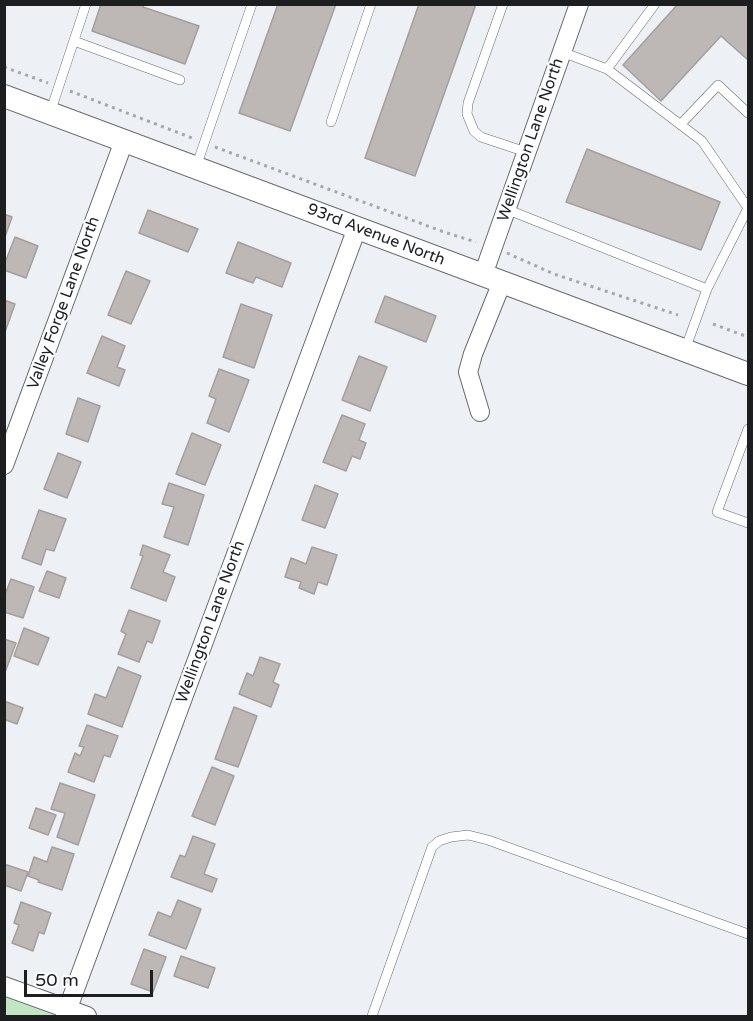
<!DOCTYPE html>
<style>
body{margin:0}
#map{position:relative;width:753px;height:1021px;overflow:hidden;background:#edf1f5;font-family:"Varela Round",sans-serif}
canvas{display:block}
.frame{position:absolute;inset:0;border:6px solid #1d1e1f;pointer-events:none}
.scale{position:absolute;left:24px;top:970px;width:129px;height:27px;box-sizing:border-box;border:3px solid #1d1e1f;border-top:0;padding-left:8px;font-size:18px;line-height:21px;white-space:nowrap;color:#1d1e1f;-webkit-text-stroke:4px #fdfeff;paint-order:stroke}
</style>
<div id="map">
<canvas width="753" height="1021"></canvas>
<div class="frame"></div>
<div class="scale">50 m</div>
</div>
<script>
const context = document.querySelector('canvas').getContext('2d');
context.lineJoin = 'round';
function paint(path, color) {
  context.fillStyle = color;
  context.fill(path, 'evenodd');
}
function shape(rows) {
  const path = new Path2D();
  for (const r of rows) {
    path.moveTo(r[0], r[1]);
    for (let i = 2; i < r.length; i += 2) path.lineTo(r[i], r[i + 1]);
  }
  return path;
}
function stroke(path, color, width, dash) {
  context.strokeStyle = color;
  context.lineWidth = width;
  context.lineCap = dash ? 'butt' : 'round';
  context.setLineDash(dash || []);
  context.stroke(path);
}
function drawText(font, color, halo, rows, align = 'center') {
  context.font = font + ' "Varela Round",sans-serif';
  context.lineWidth = 4.5;
  context.setLineDash([]);
  context.textBaseline = 'middle';
  context.strokeStyle = halo;
  context.fillStyle = color;
  for (const [text, x, y, turn = 0] of rows) {
    context.save();
    context.translate(x, y);
    context.rotate((+turn || 0) * Math.PI / 180);
    context.textAlign = isNaN(turn) ? turn : align;
    if (halo) context.strokeText(text, 0, 0);
    context.fillText(text, 0, 0);
    context.restore();
  }
}
paint(shape([
 [4,997,54,1015,53,1016,5,1016]
]), '#c2e5c4');
const building = shape([
 [101,4,144,4,143,7,199,26,185,64,92,31,101,4],
 [278,4,336,4,290,131,239,113,278,4],
 [419,4,476,4,415,176,365,158,419,4],
 [678,4,748,4,748,60,721,36,661,101,623,65,678,4],
 [587,149,720,202,701,250,566,202,587,149],
 [148,210,198,229,188,252,139,233,148,210],
 [4,214,12,217,5,237,4,236,4,214],
 [15,237,38,246,26,278,4,270,4,265,15,237],
 [238,242,291,263,282,287,256,277,253,283,226,273,238,242],
 [126,271,150,281,131,324,108,315,126,271],
 [385,296,436,316,426,342,375,322,385,296],
 [4,300,15,304,4,335,4,300],
 [241,304,272,315,254,368,223,357,241,304],
 [102,336,125,346,117,367,125,370,119,386,87,373,102,336],
 [359,356,387,367,370,411,342,400,359,356],
 [219,369,249,380,229,432,207,423,216,399,209,396,219,369],
 [78,398,100,406,88,442,66,434,78,398],
 [342,415,365,424,359,440,366,443,360,459,352,456,346,471,323,462,342,415],
 [192,433,221,445,205,485,176,474,192,433],
 [58,453,81,462,67,498,44,489,58,453],
 [169,483,204,495,188,545,164,537,174,507,162,504,169,483],
 [315,485,338,494,325,528,302,520,315,485],
 [39,510,66,519,54,551,46,549,41,565,22,558,39,510],
 [143,545,170,555,163,572,175,577,166,601,131,588,143,556,140,555,143,545],
 [312,547,337,555,327,585,318,582,314,594,299,588,301,582,285,577,291,558,306,564,312,547],
 [47,571,66,578,59,598,39,591,47,571],
 [11,579,34,587,23,618,4,612,4,597,11,579],
 [129,610,160,621,152,643,147,641,139,662,118,654,126,634,121,631,129,610],
 [24,628,49,638,38,665,14,656,24,628],
 [4,639,16,643,4,675,4,639],
 [260,657,280,664,273,682,279,685,271,707,239,694,247,673,253,676,260,657],
 [118,667,141,676,122,727,88,714,95,694,106,698,118,667],
 [4,701,23,708,17,724,6,720,4,724,4,701],
 [234,707,257,716,238,767,215,759,234,707],
 [87,725,118,736,110,757,104,755,94,782,68,772,75,753,80,756,84,747,79,746,87,725],
 [212,767,234,776,215,825,192,816,212,767],
 [60,783,95,795,78,845,57,837,65,813,51,809,60,783],
 [36,808,56,815,48,835,29,828,36,808],
 [193,836,215,844,204,874,217,879,212,892,171,877,180,855,185,857,193,836],
 [52,847,74,854,62,890,38,882,39,880,28,876,34,857,47,862,52,847],
 [4,864,28,872,21,891,4,885,4,864],
 [178,900,201,909,186,949,149,935,158,912,171,917,178,900],
 [21,902,51,913,44,934,39,932,33,951,12,943,19,925,14,923,21,902],
 [144,949,166,957,153,992,131,984,144,949],
 [181,956,215,968,208,988,174,976,181,956]
]);
paint(building, '#bdb7b5');
stroke(building, '#a49e9d', 1.5);
const service = shape([
 [503,4,468,103,467,114,474,131,481,137,526,152],
 [74,41,180,80],
 [562,52,607,69,702,141,748,208,707,289,685,350],
 [607,69,655,4],
 [50,113,86,4],
 [331,122,371,4],
 [681,124,718,85,748,113],
 [196,167,252,4],
 [506,209,707,289],
 [748,429,717,512,748,523],
 [372,1016,432,847,439,841,451,837,468,835,488,840,748,934]
]);
const minor = shape([
 [483,275,579,4],
 [480,412,468,372,473,354,502,282],
 [4,465,124,141],
 [4,986,87,1016],
 [65,1016,357,228]
]);
const tertiary = shape([
 [4,96,748,374]
]);
stroke(service, '#676b6e', 10);
stroke(minor, '#676b6e', 20);
stroke(tertiary, '#676b6e', 24);
stroke(shape([
 [4,67,48,83],
 [70,91,192,138],
 [215,147,444,232,476,242],
 [507,253,554,274,678,315],
 [713,324,748,337]
]), '#a5a8ab', 3, [3, 4.5]);
stroke(service, '#fff', 9);
stroke(minor, '#fff', 18);
stroke(tertiary, '#fff', 22);
drawText('16px', '#1d1e1f', '#fdfeff', [
 ["Wellington Lane North",531,140,-71],
 ["93rd Avenue North",376,235,21],
 ["Valley Forge Lane North",64,303,-70],
 ["Wellington Lane North",211,622,-70]
]);
</script>
